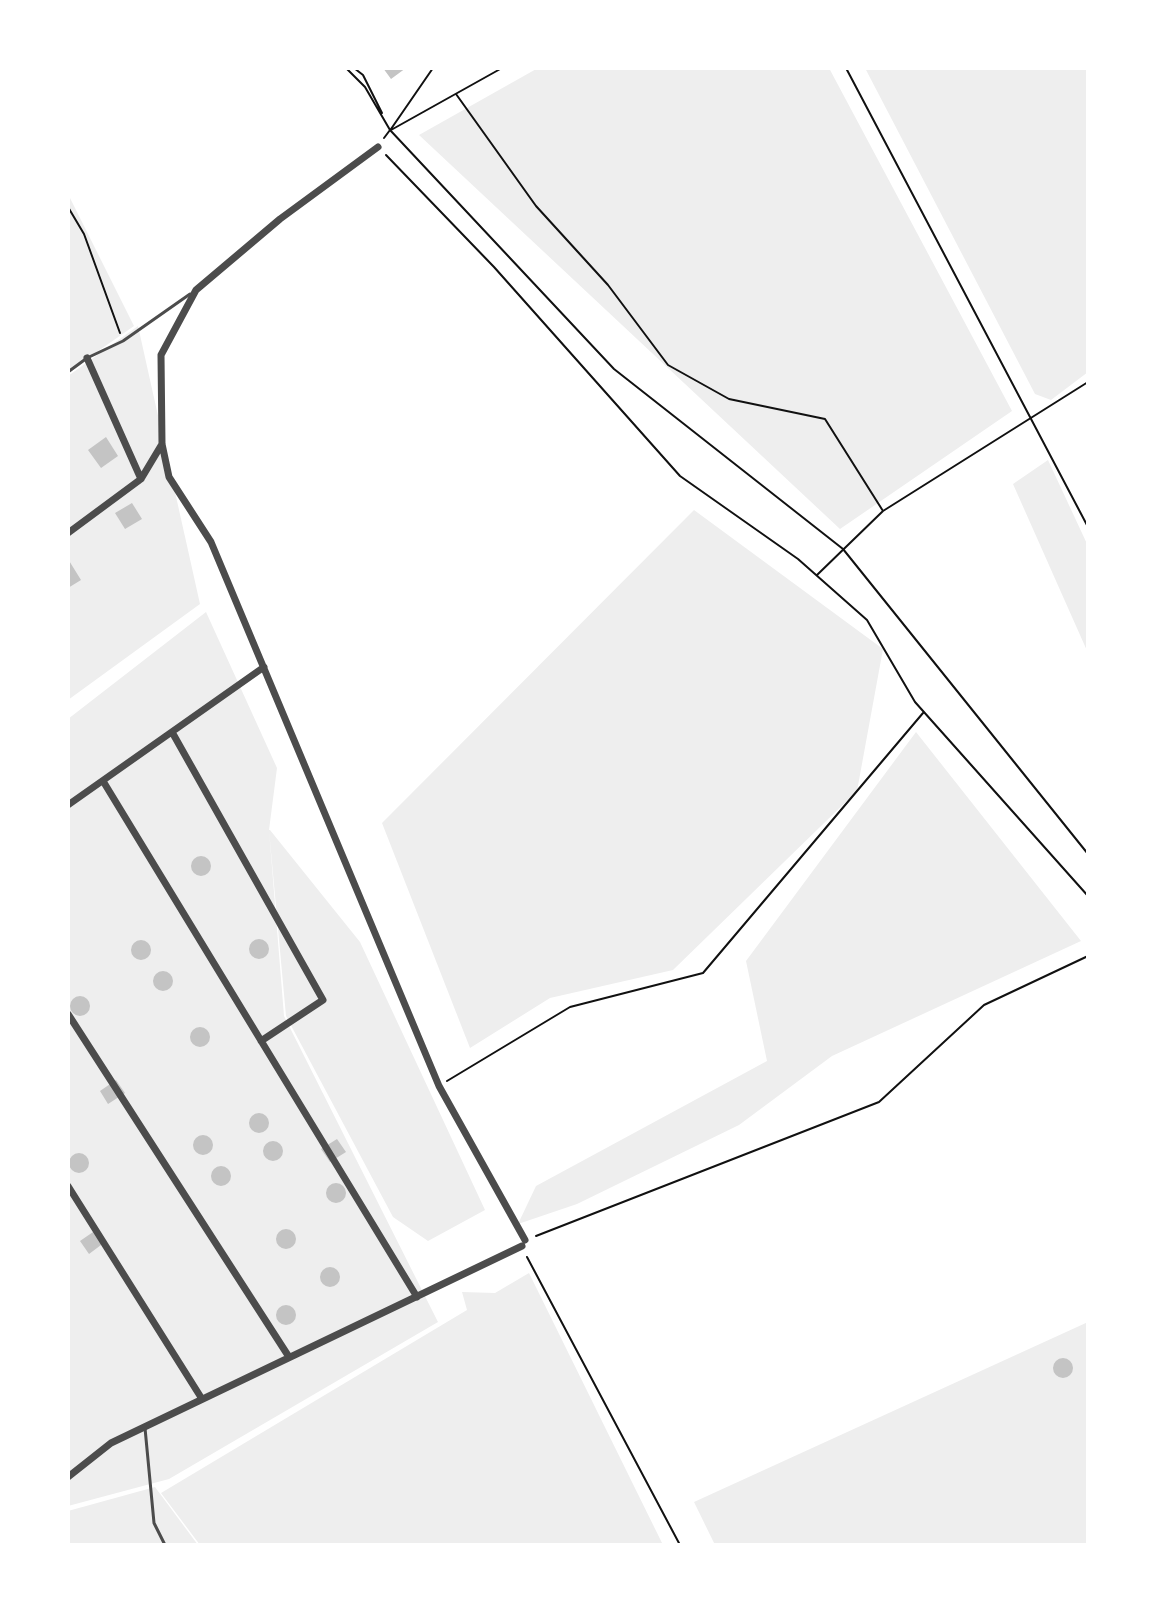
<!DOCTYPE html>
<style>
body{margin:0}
#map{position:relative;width:1156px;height:1613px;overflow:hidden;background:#fff;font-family:Spectral,serif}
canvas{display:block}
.frame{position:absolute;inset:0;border:70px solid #fff;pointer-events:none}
</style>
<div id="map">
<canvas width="1156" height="1613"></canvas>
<div class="frame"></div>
</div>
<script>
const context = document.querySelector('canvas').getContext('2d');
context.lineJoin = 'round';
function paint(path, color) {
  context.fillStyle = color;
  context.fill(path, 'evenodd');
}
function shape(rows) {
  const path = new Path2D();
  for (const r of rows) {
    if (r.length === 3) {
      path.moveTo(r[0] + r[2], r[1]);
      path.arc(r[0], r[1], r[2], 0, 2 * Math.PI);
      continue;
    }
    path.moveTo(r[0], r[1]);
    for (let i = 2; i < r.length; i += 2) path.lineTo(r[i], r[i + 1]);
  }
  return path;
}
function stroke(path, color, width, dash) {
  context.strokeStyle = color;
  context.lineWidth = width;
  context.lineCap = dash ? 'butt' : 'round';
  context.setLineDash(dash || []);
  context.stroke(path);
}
paint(shape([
 [538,68,829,68,1012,411,840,529,419,135],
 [865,68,1086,68,1088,372,1051,400,1035,394],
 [68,194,134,326,68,372],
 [138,326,200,604,68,700,68,376],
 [1048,460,1088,546,1088,653,1013,484],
 [694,510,883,649,857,791,673,970,550,998,470,1048,382,823],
 [206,612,277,768,269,830,270,830,360,942,485,1210,428,1241,393,1217,286,1016,269,830,284,1016,438,1322,169,1479,68,1506,68,719],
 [916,732,1081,941,832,1056,739,1125,577,1204,518,1224,536,1186,767,1061,746,961],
 [529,1273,663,1545,200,1545,161,1493,467,1310,462,1292,495,1293],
 [1088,1322,1088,1545,715,1545,694,1502],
 [155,1487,198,1545,68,1545,68,1511]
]), '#eee');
paint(shape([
 [383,68,406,68,391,79],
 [106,437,118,456,101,468,88,450],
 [132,503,142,519,125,529,115,513],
 [68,559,81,580,68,588],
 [201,866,10],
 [259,949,10],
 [141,950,10],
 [163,981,10],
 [80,1006,10],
 [200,1037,10],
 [116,1080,125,1093,108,1104,100,1091],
 [259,1123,10],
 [203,1145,10],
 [337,1139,346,1152,330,1162,321,1149],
 [273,1151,10],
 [79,1163,10],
 [221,1176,10],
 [336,1193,10],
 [286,1239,10],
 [96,1230,105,1242,89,1254,80,1241],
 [330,1277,10],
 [286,1315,10],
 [1063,1368,10]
]), '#c4c4c4');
stroke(shape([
 [346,68,365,87,390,130,384,138],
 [354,68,363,75,382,113],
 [846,68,1088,527],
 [456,94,536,206,608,285,668,365,729,399,825,419,883,511],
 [391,129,433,68],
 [390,130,614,369,843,549,1088,854],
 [391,130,502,68],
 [386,155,494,267,680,476,798,559,867,620,915,702,1088,896],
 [68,207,84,234,120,333],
 [817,575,883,511,1088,382],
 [447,1081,570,1007,703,973,923,713],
 [536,1236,879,1102,984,1005,1088,956],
 [527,1257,680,1545]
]), '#111', 2);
stroke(shape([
 [68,372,87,358,123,341,190,294],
 [145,1428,154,1523,165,1545]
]), '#4c4c4c', 3);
stroke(shape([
 [378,147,280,219,196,290,161,355,162,444,169,477,211,542,439,1086,525,1240],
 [87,358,141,479],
 [68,533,141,479,162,444],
 [172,732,323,1000,261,1041],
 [103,781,417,1297],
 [68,805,264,667],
 [68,1014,289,1357],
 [68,1186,202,1399],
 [68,1477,111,1443,522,1246]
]), '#4c4c4c', 7);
</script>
